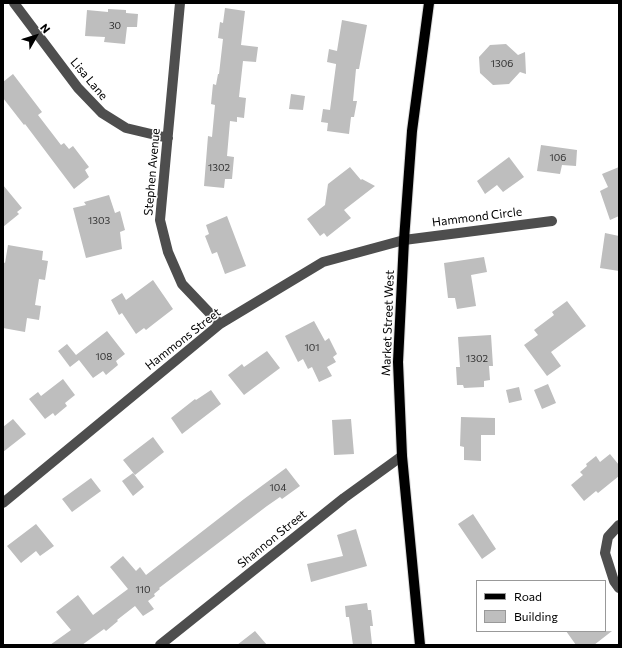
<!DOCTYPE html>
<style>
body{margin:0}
#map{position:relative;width:622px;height:648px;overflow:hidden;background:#fff;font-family:Commissioner,sans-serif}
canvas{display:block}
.frame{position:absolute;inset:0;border:4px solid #000;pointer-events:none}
.legend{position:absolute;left:476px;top:580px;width:130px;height:52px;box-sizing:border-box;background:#fff;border:1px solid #999;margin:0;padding:5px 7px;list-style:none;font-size:12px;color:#000}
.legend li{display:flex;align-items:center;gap:8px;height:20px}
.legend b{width:20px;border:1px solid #999}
.north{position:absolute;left:16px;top:16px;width:40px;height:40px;-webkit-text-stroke:3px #fff;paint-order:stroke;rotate:51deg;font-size:11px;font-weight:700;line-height:16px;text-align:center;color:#000}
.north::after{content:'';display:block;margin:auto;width:14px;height:18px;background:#000;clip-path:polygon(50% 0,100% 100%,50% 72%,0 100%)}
</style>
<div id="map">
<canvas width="622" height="648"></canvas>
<div class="frame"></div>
<ul class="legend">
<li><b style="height:5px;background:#000"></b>Road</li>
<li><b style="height:11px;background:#bebebe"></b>Building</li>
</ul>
<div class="north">N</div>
</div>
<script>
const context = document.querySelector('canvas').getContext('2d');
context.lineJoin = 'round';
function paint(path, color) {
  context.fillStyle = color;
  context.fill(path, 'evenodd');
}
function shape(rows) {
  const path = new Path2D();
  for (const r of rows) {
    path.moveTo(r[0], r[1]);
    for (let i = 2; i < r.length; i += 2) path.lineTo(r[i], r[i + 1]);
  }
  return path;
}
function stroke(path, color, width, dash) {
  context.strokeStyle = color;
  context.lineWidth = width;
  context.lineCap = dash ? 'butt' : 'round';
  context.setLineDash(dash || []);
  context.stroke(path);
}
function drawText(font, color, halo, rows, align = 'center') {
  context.font = font + ' Commissioner,sans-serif';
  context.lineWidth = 3;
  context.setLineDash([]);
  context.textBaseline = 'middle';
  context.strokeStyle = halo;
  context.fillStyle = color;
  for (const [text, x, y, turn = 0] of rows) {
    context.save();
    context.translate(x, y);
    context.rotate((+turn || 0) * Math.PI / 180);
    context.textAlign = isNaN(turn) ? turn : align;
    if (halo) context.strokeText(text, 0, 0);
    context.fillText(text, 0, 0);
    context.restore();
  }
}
paint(shape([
 [225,8,245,11,241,45,258,47,256,62,243,61,239,97,246,98,244,118,237,117,237,122,230,121,227,156,234,157,232,179,225,179,224,188,204,186,208,136,212,137,215,105,211,104,213,84,216,85,218,74,219,74,223,39,218,38,220,22,223,23],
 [108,9,126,10,126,13,138,14,137,27,127,27,125,44,104,42,105,37,85,36,87,10,108,12],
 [342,20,367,25,359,69,356,69,353,101,357,101,354,117,351,117,349,134,327,131,328,123,321,122,323,109,330,110,336,65,336,64,327,62,329,49,337,51],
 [506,44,518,55,525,52,526,74,520,72,509,84,493,85,480,73,479,57,490,45],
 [13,74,42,112,38,115,61,145,64,143,69,149,73,146,89,167,85,170,89,177,74,189,25,124,24,125,3,98,3,82],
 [291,94,305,96,303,110,289,109],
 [541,145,577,150,576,166,562,165,560,174,537,171],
 [509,157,524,177,503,192,497,185,485,194,477,181],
 [350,167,361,180,362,179,375,186,344,210,351,218,327,237,324,233,320,236,307,219,325,205,328,184],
 [619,167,619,216,610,220,600,191,608,187,602,174],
 [3,185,22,208,17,212,19,214,3,227],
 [109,195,115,213,120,211,125,230,120,232,122,249,86,258,73,208,86,205,84,202],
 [227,216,246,266,225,274,217,252,212,254,205,236,209,234,206,225],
 [605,233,619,236,619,271,600,268],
 [8,245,43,251,42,260,48,261,45,280,39,279,35,305,41,306,39,320,27,318,25,332,3,328,3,262,5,263],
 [484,257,487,272,471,275,476,306,457,309,455,298,448,298,444,263],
 [153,280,173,309,151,326,146,330,144,328,136,334,122,313,119,315,111,300,122,293,126,300],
 [567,301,586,326,551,352,561,366,547,376,524,345,538,335,534,330,554,315,552,312],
 [314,321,325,341,329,338,337,354,333,357,336,362,327,367,332,376,319,382,312,367,308,369,303,359,298,362,285,336],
 [107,331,125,354,116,361,118,365,106,375,103,371,93,378,79,360,70,367,58,351,67,344,76,355],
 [491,335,493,366,489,366,490,380,484,381,484,387,464,388,463,385,457,385,456,367,460,367,458,337],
 [267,351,280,368,244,395,228,375,242,364,244,367],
 [63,379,75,395,65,403,67,406,55,416,53,413,45,419,29,399,38,392,41,396],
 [548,384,556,403,542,409,534,390],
 [519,387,522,400,509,403,506,390],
 [211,390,221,404,182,434,171,418,195,399,196,400],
 [461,417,495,418,495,435,481,435,481,461,464,460,464,447,460,446],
 [13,419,26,434,3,452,3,427],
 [351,419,354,454,334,455,332,420],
 [153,437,164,452,135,475,123,460],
 [610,454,619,465,619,476,598,493,596,491,584,501,571,485,583,475,580,472,587,466,586,464,596,456,600,462],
 [286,468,300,486,282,499,280,497,267,506,159,588,160,589,154,594,155,596,148,601,154,609,143,616,135,606,117,620,118,621,106,631,104,629,82,645,50,645,71,630,56,612,78,595,93,615,128,589,110,567,123,556,136,571,140,567,146,575,244,499],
 [133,473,144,487,133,496,122,481],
 [91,478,101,491,72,512,62,499],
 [473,514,496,549,482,559,458,524],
 [36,524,54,546,40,556,36,551,21,563,7,546],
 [356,529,367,566,311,582,307,564,343,556,337,535],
 [367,603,368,610,371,610,373,626,370,626,372,644,353,645,349,617,346,617,345,606],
 [255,631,267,645,237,645],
 [566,631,612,631,594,645,576,645]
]), '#bebebe');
const major = shape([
 [420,645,402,456,398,362,404,240,412,131,429,3]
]);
stroke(major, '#dbdbdb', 12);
stroke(shape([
 [14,3,78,88,102,113,126,128,168,138],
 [180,3,160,220,168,252,182,284,220,324],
 [3,503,220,324,323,262,404,240,552,221],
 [619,525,608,537,605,553,614,581,619,588],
 [160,645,344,498,402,456]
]), '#4e4e4e', 10);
stroke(major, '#000', 10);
drawText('10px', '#303030', null, [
 ["30",115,26],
 ["1306",502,64],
 ["106",558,158],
 ["1302",219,168],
 ["1303",99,221],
 ["101",312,348],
 ["108",104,357],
 ["1302",477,359],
 ["104",278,488],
 ["110",143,590]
]);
drawText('12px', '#000', '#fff', [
 ["Lisa Lane",89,79,50],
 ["Stephen Avenue",152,172,-85],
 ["Hammond Circle",477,217,-7],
 ["Market Street West",388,323,-88],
 ["Hammons Street",183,339,-38],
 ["Shannon Street",272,539,-39]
]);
</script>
